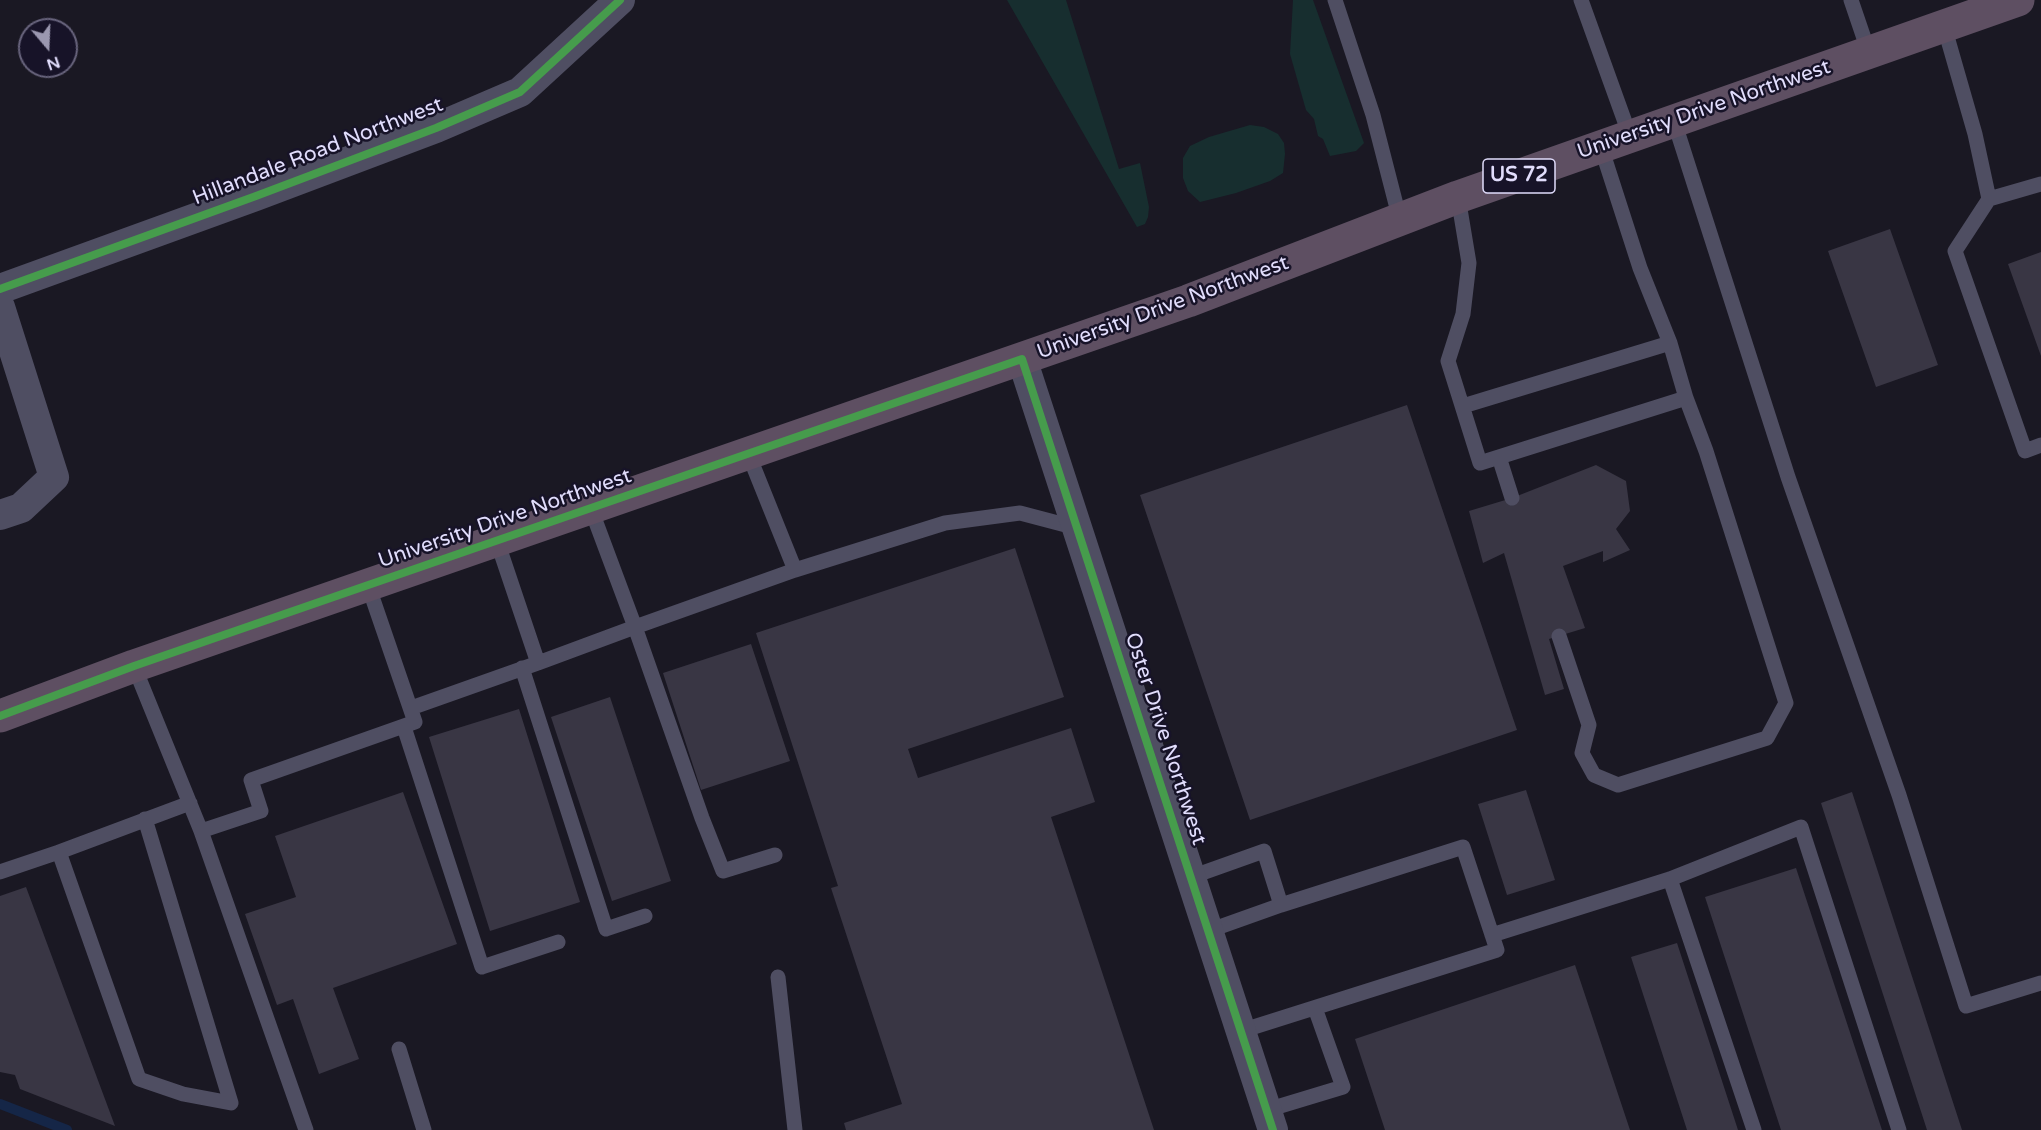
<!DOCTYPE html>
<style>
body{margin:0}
#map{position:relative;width:2041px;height:1130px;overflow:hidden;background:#1a1823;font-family:"Varela Round",sans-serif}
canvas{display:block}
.north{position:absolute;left:18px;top:18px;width:60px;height:60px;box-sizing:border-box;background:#171328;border:2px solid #68647d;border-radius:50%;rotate:161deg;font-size:16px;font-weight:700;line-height:24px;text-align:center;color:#e1ddfc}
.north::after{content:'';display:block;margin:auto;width:21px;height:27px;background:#9b98b0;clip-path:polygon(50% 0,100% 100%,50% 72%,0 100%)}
</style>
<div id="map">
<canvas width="2041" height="1130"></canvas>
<div class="north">N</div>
</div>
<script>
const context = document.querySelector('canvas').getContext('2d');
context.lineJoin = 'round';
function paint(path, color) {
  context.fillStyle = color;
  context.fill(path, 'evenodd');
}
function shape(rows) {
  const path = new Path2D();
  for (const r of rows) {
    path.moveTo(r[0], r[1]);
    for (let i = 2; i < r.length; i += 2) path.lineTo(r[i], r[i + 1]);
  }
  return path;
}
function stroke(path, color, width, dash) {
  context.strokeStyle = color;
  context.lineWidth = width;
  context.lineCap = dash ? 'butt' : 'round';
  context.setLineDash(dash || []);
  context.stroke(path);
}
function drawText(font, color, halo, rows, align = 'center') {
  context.font = font + ' "Varela Round",sans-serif';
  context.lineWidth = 5;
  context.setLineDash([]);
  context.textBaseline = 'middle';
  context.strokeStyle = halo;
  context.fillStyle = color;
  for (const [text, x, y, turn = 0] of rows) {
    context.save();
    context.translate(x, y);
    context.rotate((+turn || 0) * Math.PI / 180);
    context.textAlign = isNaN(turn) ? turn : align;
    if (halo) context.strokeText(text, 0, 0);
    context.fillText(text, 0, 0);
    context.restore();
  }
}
paint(shape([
 [1007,0,1066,0,1119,169,1140,163,1149,207,1148,217,1145,224,1137,227],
 [1293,0,1313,0,1364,143,1356,151,1330,156,1323,139,1318,136,1314,119,1306,110,1290,54],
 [1250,125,1264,127,1278,134,1284,143,1285,154,1283,173,1270,181,1236,193,1200,202,1188,191,1183,178,1183,158,1190,146,1209,137]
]), '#172e2f');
stroke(shape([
 [0,1104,67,1130]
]), '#152647', 10);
paint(shape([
 [1890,229,1938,365,1876,387,1828,251],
 [2041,252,2041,356,2008,264],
 [1407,405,1517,730,1250,820,1140,495],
 [1596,465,1626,481,1630,511,1616,529,1630,550,1603,562,1603,551,1563,566,1585,628,1549,639,1564,689,1545,695,1504,553,1483,563,1469,511,1512,498],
 [1015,548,1064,697,908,749,918,778,1071,728,1095,802,1051,817,1154,1130,846,1130,844,1123,902,1104,831,888,838,886,756,633],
 [751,644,790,761,701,790,663,673],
 [610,697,671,881,612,901,551,717],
 [519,709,580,902,490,931,429,737],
 [1526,790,1555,880,1507,895,1478,804],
 [403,792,457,944,333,988,359,1059,319,1074,293,999,277,1005,245,914,296,897,275,836],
 [1852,792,1962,1130,1927,1130,1821,803],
 [1796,868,1882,1130,1781,1130,1705,897],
 [26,887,115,1126,20,1089,15,1075,0,1072,0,896],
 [1677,943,1738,1130,1687,1130,1631,957],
 [1575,965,1630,1130,1385,1130,1355,1039]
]), '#393644');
stroke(shape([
 [1335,0,1373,115,1400,220],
 [1581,0,1630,136],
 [1851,0,1869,53],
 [1944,26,1975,134,1989,199],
 [1674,121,1788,477,1899,795,1966,1006,2041,983],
 [2041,184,1989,199,1955,251,2025,451,2041,445],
 [1458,197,1469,263,1463,314,1448,361,1480,463,1686,398],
 [1463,406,1670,343],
 [748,453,795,570],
 [1499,457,1512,498],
 [591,509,635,627,795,570,945,523,1020,513,1077,528],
 [1559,636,1589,725,1582,753,1594,775,1618,785,1767,738,1786,703,1706,451,1686,398,1670,343,1640,268,1601,147],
 [538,663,635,627,702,818,723,871,775,855],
 [134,666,201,831,261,811,251,780,415,722,368,585],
 [522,668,606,929,645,916],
 [411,708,538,663,497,541],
 [404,727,482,967,558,942],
 [201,831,306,1130],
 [59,852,190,803],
 [0,872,59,852,139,1079,183,1094,231,1103,145,819],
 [1191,877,1264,851,1281,905],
 [1670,879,1754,1130],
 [1208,931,1281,905,1463,847,1497,950,1241,1031],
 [1492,935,1670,879,1801,827,1899,1130],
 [778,977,795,1130],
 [399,1049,424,1130],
 [1267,1110,1343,1087,1315,1008]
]), '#4f4e62', 15);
stroke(shape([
 [0,289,256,196,436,128,520,92,620,0],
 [0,307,54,477,21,508,0,515],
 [1022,359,1273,1130]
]), '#4f4e62', 30);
stroke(shape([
 [0,716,134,666,1188,301,1458,197,2018,0]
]), '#5e4f62', 33);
stroke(shape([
 [0,289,256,196,436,128,520,92,620,0],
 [0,716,134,666,1022,359,1273,1130]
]), '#469c4c', 8);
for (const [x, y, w] of [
 [1519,176,72]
]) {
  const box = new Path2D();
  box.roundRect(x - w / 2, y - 17, w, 34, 4.5);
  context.fillStyle = '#171328';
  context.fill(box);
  stroke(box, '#e1ddfc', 1.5);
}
drawText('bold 20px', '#e1ddfc', null, [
 ["US 72",1519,176]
]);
drawText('21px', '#e1ddfc', '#171328', [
 ["University Drive Northwest",1704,110,-19],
 ["Hillandale Road Northwest",318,152,-21],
 ["University Drive Northwest",1163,308,-20],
 ["University Drive Northwest",505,519,-19],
 ["Oster Drive Northwest",1165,739,72]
]);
</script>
